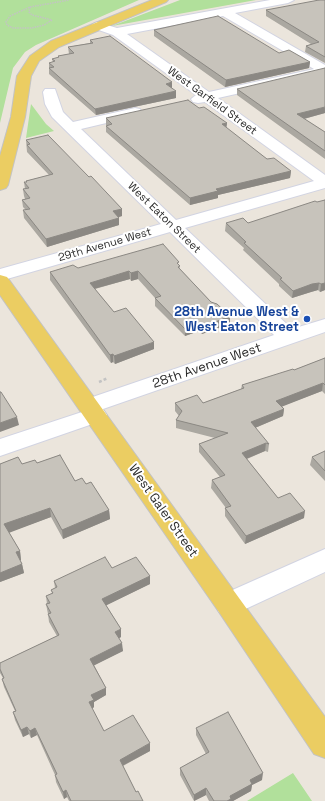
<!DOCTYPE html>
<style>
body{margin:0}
canvas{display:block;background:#ebe5dc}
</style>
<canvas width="325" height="801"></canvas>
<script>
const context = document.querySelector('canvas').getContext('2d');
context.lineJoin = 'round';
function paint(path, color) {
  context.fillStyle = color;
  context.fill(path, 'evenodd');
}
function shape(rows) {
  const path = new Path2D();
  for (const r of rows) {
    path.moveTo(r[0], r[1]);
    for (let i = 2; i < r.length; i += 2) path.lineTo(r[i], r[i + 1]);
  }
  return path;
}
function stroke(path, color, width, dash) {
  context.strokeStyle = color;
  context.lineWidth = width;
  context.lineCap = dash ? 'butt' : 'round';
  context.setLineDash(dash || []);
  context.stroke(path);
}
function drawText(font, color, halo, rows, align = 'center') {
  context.font = font + ' "Space Grotesk",sans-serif';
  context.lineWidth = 4;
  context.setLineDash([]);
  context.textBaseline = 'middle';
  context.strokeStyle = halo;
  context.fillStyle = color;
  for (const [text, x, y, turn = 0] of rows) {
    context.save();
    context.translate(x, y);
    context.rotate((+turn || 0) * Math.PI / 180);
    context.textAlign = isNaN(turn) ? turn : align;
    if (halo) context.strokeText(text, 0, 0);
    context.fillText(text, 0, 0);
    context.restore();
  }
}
paint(shape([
 [0,0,139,0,36,45,25,52,13,68,0,123],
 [180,0,256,0,112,26],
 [31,104,46,124,54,131,26,138],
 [293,773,312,801,247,801]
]), '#b1e09b');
const minor = shape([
 [270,0,294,0,288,3,235,13,325,65,325,74,218,98,325,175,325,188,185,228,292,329,325,319,325,332,103,409,107,415,104,420,0,456,0,439,82,412,78,406,81,401,274,335,170,232,0,281,0,269,161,224,52,117,45,104,43,92,45,89,55,89,63,112,73,122,135,108,140,109,142,112,140,115,81,129,176,220,314,181,205,102,198,103,193,102,191,99,196,95,113,35,93,28,91,26,93,24,97,22,117,28,270,0],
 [223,16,314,69,209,92,127,34,223,16],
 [325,549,325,572,239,612,229,616,219,612,215,604,219,596,325,549]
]);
const major = shape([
 [152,0,168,0,166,2,59,47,39,61,31,76,25,117,8,185,6,188,0,190,0,156,11,117,17,76,30,56,51,41,152,0],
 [0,275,7,277,325,717,325,758,314,754,219,612,0,295,0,275]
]);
stroke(minor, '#d2d4e2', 2);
stroke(major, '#c3c3c3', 2);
stroke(shape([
 [30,7,29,12,32,15,52,20,44,25,32,28,13,28,7,25,6,22,10,16,30,7],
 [30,7,69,0]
]), '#c3c3c3', 1.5, [1.5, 1]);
stroke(shape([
 [99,382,108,378]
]), '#c3c3c3', 2.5, [3, 2]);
paint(minor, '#fff');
paint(major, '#ebcd62');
paint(shape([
 [325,0,325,63,305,52,306,46,311,44,266,16,266,10],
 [154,30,279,53,310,62,309,68,225,87,154,36],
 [90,40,172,89,176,91,176,98,96,115,49,74,49,63,53,62,52,59,58,58,58,56,69,54,68,47,90,43],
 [237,89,325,113,304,119,325,132,325,159,237,95],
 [199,108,227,123,226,128,267,159,291,171,290,178,218,195,218,198,190,205,106,132,106,126,107,125,106,125,106,118],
 [26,140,89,177,122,209,122,216,118,217,119,218,119,225,47,247,24,218,23,210,26,210,23,207,22,200,25,199,24,196,23,189,25,189,24,182,26,182,26,181,49,175,27,152],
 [325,200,325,290,320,292,318,290,311,292,292,298,279,286,279,284,243,250,244,248,225,231,226,223,248,223],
 [179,265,180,269,211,302,230,316,230,324,202,334,199,331,185,336,155,306,155,298,138,279,131,281,130,279,95,289,114,312,154,349,115,364,113,362,111,363,50,280,50,272,78,268],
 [325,358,325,394,322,391,282,406,284,409,283,416,255,428,269,444,268,452,265,451,247,459,278,498,304,518,245,544,225,516,225,508,226,508,211,488,212,480,220,477,199,452,199,444,215,438,176,428,176,420,179,416,175,411,175,403,203,403,241,389,242,385,294,370],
 [325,451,325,481,310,465,312,457],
 [60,455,75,481,82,478,86,484,91,482,109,510,110,519,63,539,51,517,9,532,20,551,21,560,20,560,22,564,24,573,0,582,0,464,18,457,22,464,35,460,37,463],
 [112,568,150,576,150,584,106,605,121,629,121,637,119,638,123,651,94,665,106,688,106,695,94,702,94,707,92,709,104,731,150,751,123,766,136,792,143,801,69,801,67,797,64,799,56,782,55,775,37,735,31,738,29,734,23,737,15,720,13,712,15,711,4,687,2,679,3,678,0,673,0,663,57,636,49,622,48,614,46,604,47,604,46,596,52,593,51,590,55,588,54,581],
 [196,728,262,780,252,785,251,791,233,801,209,801,206,795,194,801,180,775,180,768,206,754,196,735]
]), '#aba8a1');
paint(shape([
 [310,62,309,68,225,87,226,80],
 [172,82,172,89,166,84],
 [176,91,176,98,96,115,95,109],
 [325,107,325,113,296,121,297,114],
 [227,123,226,130,222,124],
 [291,171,290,178,218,195,218,198,190,205,190,198,216,189],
 [122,209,122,216,113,219,113,211],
 [119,218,119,225,47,247,46,239],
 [129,271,130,279,90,290,90,283],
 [138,271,138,279,131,281,131,273],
 [319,283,318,290,311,292,292,298,293,291,312,284],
 [325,283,325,290,320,292,321,284],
 [230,316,230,324,202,334,203,327],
 [199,323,199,331,185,336,185,329],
 [154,342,154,349,115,364,114,356],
 [113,354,113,362,111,363,110,355],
 [323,383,322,391,276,409,276,401],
 [284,409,283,416,250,430,251,422],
 [17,417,19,425,0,432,0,423],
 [266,443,265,451,241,461,242,453],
 [50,508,51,517,6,534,4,524],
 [109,510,110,519,63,539,62,530],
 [305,511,304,518,245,544,246,536],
 [20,551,21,560,18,561,16,552],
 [22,564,24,573,0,582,0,573],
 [150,576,150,584,103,607,102,599],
 [121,629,121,637,116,640,115,632],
 [122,643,123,651,91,667,90,659],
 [106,688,106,695,94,702,94,707,90,710,89,702,91,695],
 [27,727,29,734,23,737,21,730],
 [35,728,37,735,31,738,30,731],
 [150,743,150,751,120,767,120,760],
 [263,773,262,780,252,785,251,791,233,801,227,801,230,796,250,780],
 [206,788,206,795,194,801,194,795],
 [66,790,67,797,64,799,63,792]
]), '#8b8883');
const building = shape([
 [319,0,325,0,325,57,306,46,319,42,266,10,319,0],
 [218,16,279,53,289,50,310,62,226,80,154,30,218,16],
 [110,36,172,82,166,84,176,91,95,109,49,68,54,67,49,63,55,61,52,59,59,57,58,56,74,53,68,47,93,43,90,40,110,36],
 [325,68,325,107,297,114,325,132,325,151,237,89,325,68],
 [188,100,199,108,204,107,227,123,222,124,267,159,274,158,291,171,216,189,218,191,190,198,106,126,112,124,106,118,188,100],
 [48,135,89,177,91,176,122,209,113,211,119,218,46,239,23,210,30,209,22,200,30,198,23,189,29,188,24,182,27,182,26,181,53,174,27,145,30,144,26,140,48,135],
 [325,200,325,283,321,284,319,283,312,284,293,291,280,279,282,278,244,243,246,242,226,223,243,218,248,223,315,201,317,202,325,200],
 [163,244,179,262,177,263,180,266,178,267,211,302,217,304,230,316,203,327,199,323,185,329,155,298,161,296,138,271,131,273,129,271,90,283,114,312,126,308,154,342,114,356,113,354,110,355,50,272,73,265,78,268,163,244],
 [325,358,325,385,323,383,276,401,284,409,251,422,269,444,266,443,242,453,278,498,290,493,305,511,246,536,225,508,231,506,212,480,225,475,199,444,228,433,176,420,182,411,175,403,197,395,203,403,244,388,242,385,293,369,294,370,325,358],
 [0,392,1,392,17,417,0,423,0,392],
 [325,451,325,471,312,457,325,451],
 [60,455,75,481,82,478,86,484,91,482,109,510,62,530,50,508,4,524,20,551,16,552,22,564,0,573,0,464,18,457,22,464,35,460,37,463,60,455],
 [105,557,112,568,136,557,150,576,102,599,121,629,115,632,122,643,90,659,106,688,91,695,94,700,89,702,104,731,133,715,150,743,120,760,136,792,138,791,143,801,71,801,66,790,63,792,55,775,57,774,35,728,30,731,27,727,21,730,13,712,16,711,2,679,4,678,0,669,0,663,59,635,48,614,51,613,46,604,50,603,46,596,53,593,51,590,57,587,54,581,105,557],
 [228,712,263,773,250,780,252,784,230,796,231,799,227,801,214,801,206,788,194,795,180,768,209,752,196,728,228,712]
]);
paint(building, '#c7c3bb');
stroke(building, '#8b8883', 1);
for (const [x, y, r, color] of [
 [307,319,4,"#1a4fb4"]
]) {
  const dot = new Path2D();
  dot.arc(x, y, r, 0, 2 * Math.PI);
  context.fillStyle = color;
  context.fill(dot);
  stroke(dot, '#fff', 1.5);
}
drawText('11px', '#2a2a2a', '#fff', [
 ["West Garfield Street",212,101,36],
 ["West Eaton Street",164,218,44],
 ["29th Avenue West",105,245,-16]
]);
drawText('bold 13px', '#164399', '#fff', [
 ["28th Avenue West &",299,312],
 ["West Eaton Street",299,327]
], 'right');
drawText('13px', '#2a2a2a', '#fff', [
 ["28th Avenue West",207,366,-19],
 ["West Galer Street",163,511,55]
]);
</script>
